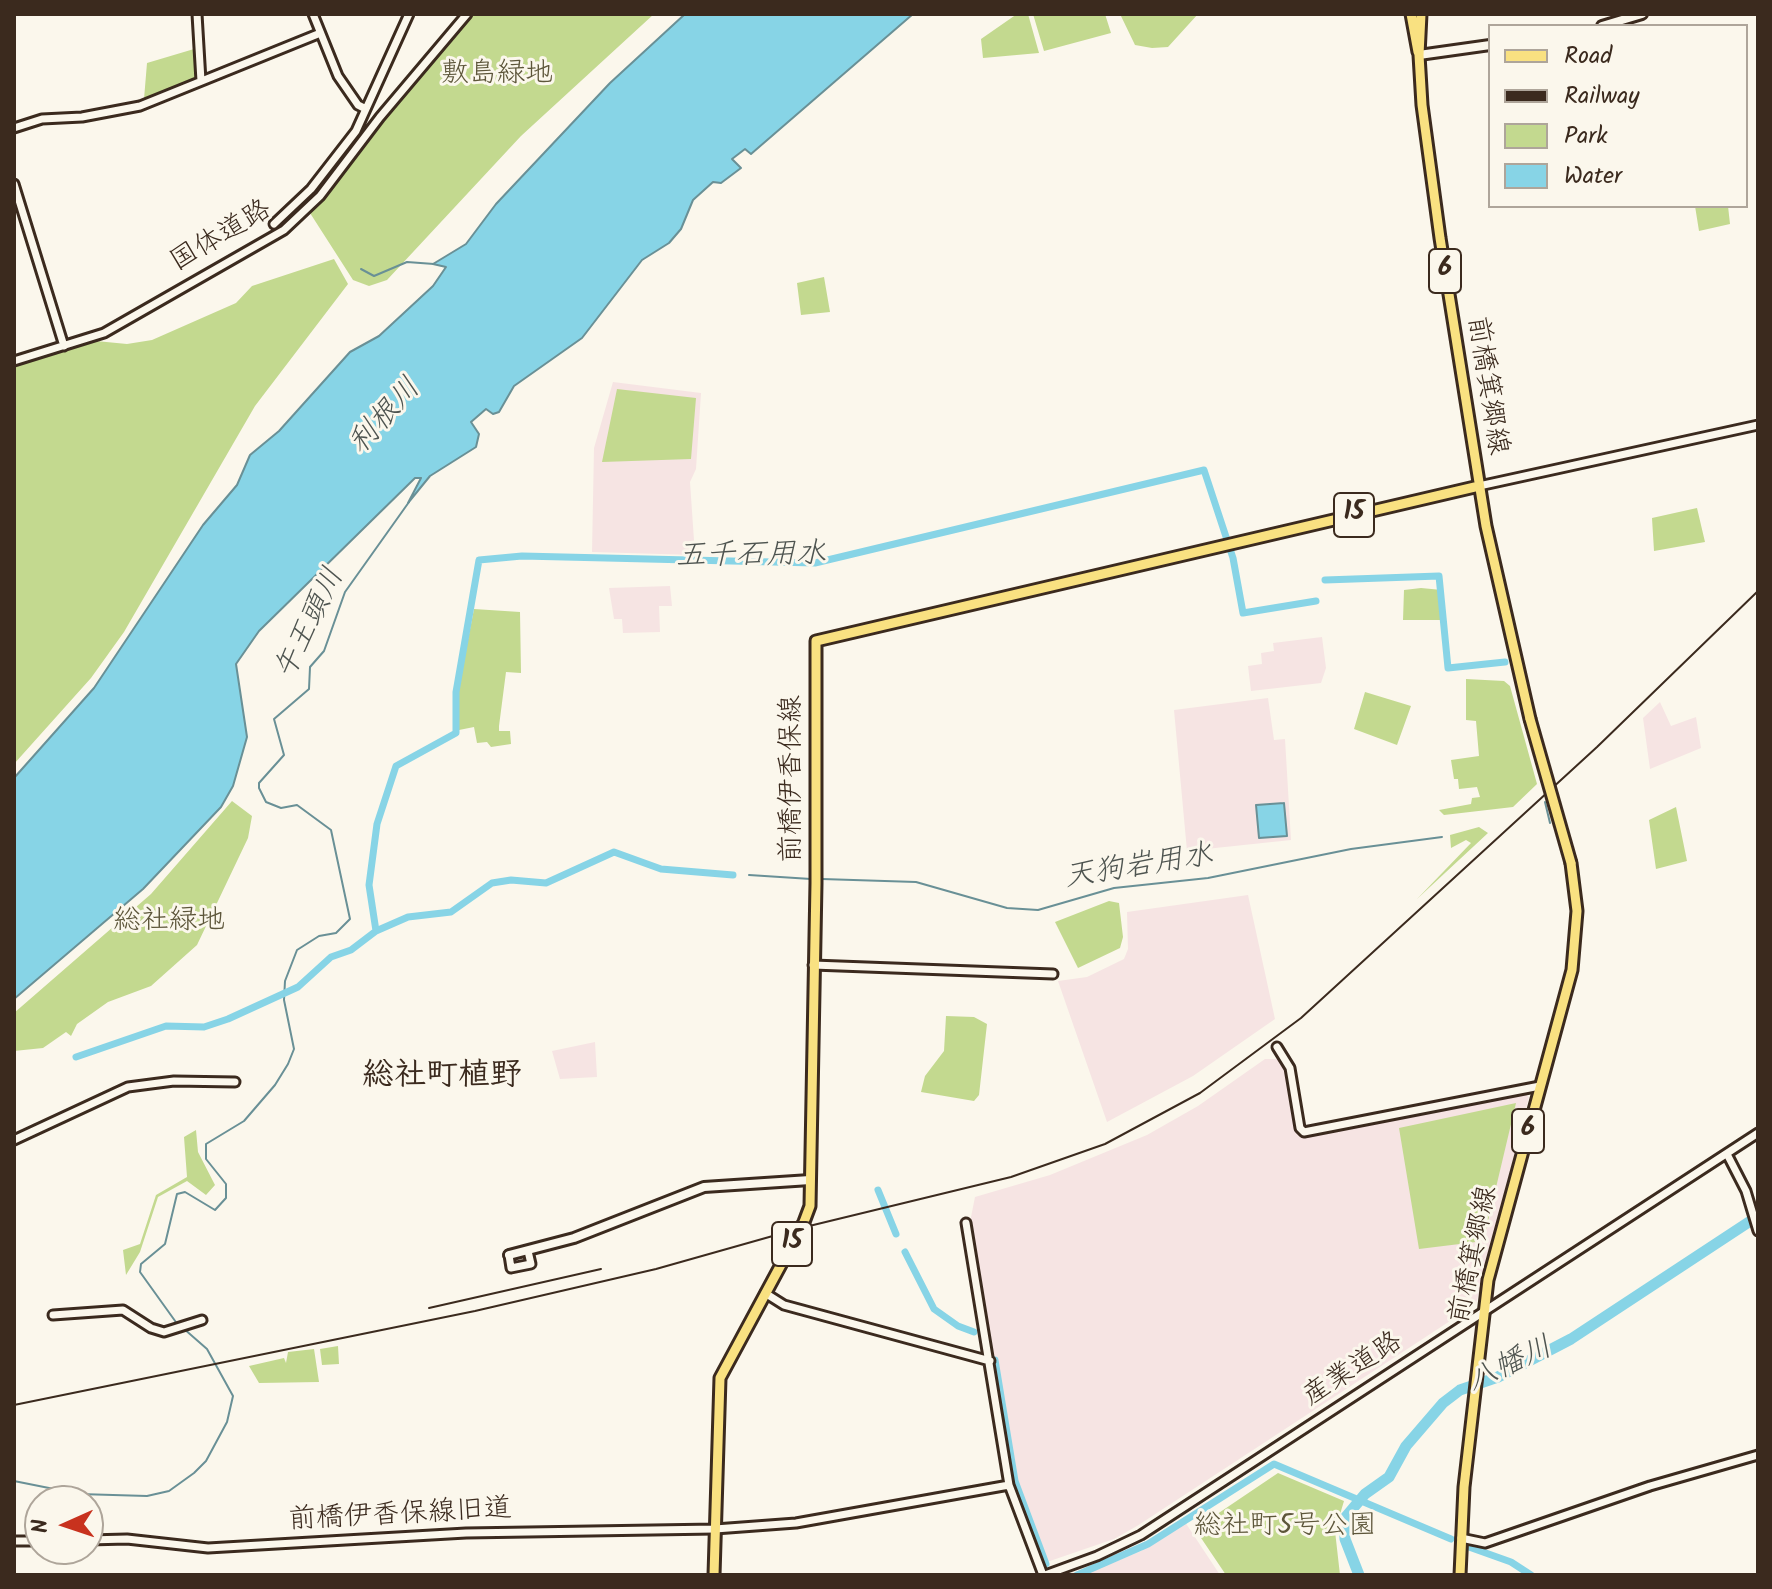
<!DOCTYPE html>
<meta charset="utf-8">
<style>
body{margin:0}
#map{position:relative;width:1772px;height:1589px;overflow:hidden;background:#fbf7ec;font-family:Kalam,sans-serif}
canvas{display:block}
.frame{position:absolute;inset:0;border:16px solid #3b2a1e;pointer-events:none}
.legend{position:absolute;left:1488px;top:24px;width:260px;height:184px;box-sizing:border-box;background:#fbf7ec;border:2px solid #aea59a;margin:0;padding:10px 14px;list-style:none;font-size:24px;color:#3b2a1e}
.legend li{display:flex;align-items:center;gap:16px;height:40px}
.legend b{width:40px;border:2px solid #aea59a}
.north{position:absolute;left:24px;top:1485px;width:80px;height:80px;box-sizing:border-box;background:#fbf7ec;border:2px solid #aea59a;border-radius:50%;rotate:267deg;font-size:22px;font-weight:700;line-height:32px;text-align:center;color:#3b2a1e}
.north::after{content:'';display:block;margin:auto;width:28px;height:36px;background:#c8321e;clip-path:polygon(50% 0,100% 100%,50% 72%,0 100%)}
</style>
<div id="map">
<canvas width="1772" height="1589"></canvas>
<div class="frame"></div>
<ul class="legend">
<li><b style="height:10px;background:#f9e181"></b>Road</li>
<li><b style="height:10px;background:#3b2a1e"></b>Railway</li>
<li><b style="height:22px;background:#c3d98f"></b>Park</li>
<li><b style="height:22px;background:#87d4e6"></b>Water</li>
</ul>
<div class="north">N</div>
</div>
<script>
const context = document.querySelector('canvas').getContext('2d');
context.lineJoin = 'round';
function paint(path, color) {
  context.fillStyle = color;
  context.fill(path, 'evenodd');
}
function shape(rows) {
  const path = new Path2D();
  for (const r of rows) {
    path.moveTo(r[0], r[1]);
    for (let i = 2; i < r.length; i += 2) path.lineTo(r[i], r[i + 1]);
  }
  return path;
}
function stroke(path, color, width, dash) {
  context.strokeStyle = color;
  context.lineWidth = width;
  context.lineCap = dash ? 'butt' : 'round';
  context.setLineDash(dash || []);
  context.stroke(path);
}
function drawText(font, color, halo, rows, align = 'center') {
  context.font = font + ' Kalam,"Klee One",sans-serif';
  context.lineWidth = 6;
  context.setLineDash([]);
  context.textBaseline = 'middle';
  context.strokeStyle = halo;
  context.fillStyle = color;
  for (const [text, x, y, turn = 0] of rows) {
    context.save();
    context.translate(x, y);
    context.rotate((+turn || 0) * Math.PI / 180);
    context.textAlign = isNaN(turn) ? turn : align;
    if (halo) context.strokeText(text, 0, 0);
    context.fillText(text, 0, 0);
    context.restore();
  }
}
paint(shape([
 [613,382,701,393,696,469,690,482,695,555,592,552,594,448],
 [670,586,672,606,659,606,660,632,623,633,622,619,614,619,609,588],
 [1322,637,1326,668,1321,683,1251,691,1248,666,1262,664,1261,653,1274,651,1273,643],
 [1268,698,1274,740,1285,739,1291,840,1187,851,1174,710],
 [1660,702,1671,726,1696,717,1701,748,1650,769,1643,718],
 [1248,895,1275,1019,1193,1076,1107,1122,1058,981,1087,977,1124,959,1128,949,1127,912],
 [595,1042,597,1077,560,1079,552,1051],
 [1265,1059,1280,1059,1287,1068,1297,1131,1303,1137,1525,1094,1529,1097,1476,1304,1137,1526,1114,1539,1047,1562,1017,1483,970,1222,975,1197,1050,1175,1147,1135,1198,1106],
 [1185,1522,1220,1575,1083,1575,1141,1551]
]), '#f6e4e3');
paint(shape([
 [473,14,654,14,521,136,387,280,369,286,353,280,310,213,424,69],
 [1017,14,1028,14,1039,53,983,58,981,39],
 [1033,14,1105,14,1111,33,1044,51],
 [1120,14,1198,14,1168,47,1152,48,1135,45],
 [194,49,196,80,147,101,144,99,147,63],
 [1695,206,1728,206,1730,224,1699,231],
 [334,259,348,284,255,406,124,632,91,678,14,764,14,367,96,341,127,344,152,340,236,303,252,286],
 [824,277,830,312,801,315,797,283],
 [617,389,696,398,691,459,602,462],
 [1697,508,1705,542,1654,551,1652,518],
 [1421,588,1442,590,1440,620,1403,620,1404,590],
 [474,609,520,612,521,673,506,672,499,726,499,731,510,731,511,744,491,747,487,742,477,743,474,727,459,730,456,700],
 [1466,679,1504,681,1510,686,1537,784,1513,807,1444,815,1439,810,1471,804,1472,798,1480,797,1477,787,1459,789,1458,779,1454,779,1451,760,1479,756,1476,721,1466,720],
 [1365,692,1411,706,1397,745,1354,729],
 [232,801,252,816,248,838,197,945,151,986,108,1002,77,1024,71,1036,66,1032,43,1048,14,1051,14,1013,151,894],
 [1676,807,1687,861,1656,869,1649,820],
 [1479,827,1488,833,1417,899,1471,843,1466,840,1451,848,1450,835],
 [1109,901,1119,903,1123,937,1120,948,1078,968,1055,922],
 [946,1016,974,1017,987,1024,979,1095,974,1101,921,1092,925,1076,944,1051],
 [1516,1103,1485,1234,1476,1242,1419,1249,1399,1128],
 [196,1130,198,1152,215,1185,206,1195,187,1181,158,1197,140,1252,126,1275,123,1250,140,1244,156,1195,187,1177,184,1137],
 [338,1346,339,1364,322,1365,320,1349],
 [314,1349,319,1382,259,1383,249,1366,284,1358,286,1363,288,1352],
 [1278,1473,1344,1501,1335,1531,1340,1575,1226,1575,1195,1529]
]), '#c3d98f');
const water = shape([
 [685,14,913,14,751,154,745,149,732,159,741,168,721,183,713,182,693,200,681,229,669,243,642,260,582,338,514,386,499,412,493,414,486,409,471,422,479,434,476,447,430,476,408,503,421,478,415,478,259,631,236,664,247,737,233,786,221,807,143,889,14,999,14,778,94,688,203,525,237,485,250,455,279,431,350,352,379,336,433,286,446,267,433,264,466,244,496,204,610,83,685,14],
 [1284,803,1287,836,1259,838,1256,805,1284,803]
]);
paint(water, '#87d4e6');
stroke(water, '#699096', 2);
stroke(shape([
 [361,269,374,276,407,262,434,264],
 [1545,802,1550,823],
 [749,875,811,879],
 [822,879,916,882,1007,908,1038,910,1114,888,1208,878,1351,849,1442,837],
 [178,1325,140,1272,141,1264,165,1244,177,1194,185,1192,215,1210,226,1198,226,1184,206,1159,206,1144,244,1121,275,1085,288,1064,294,1049,284,1000,285,981,297,950,319,936,336,933,350,919,331,830,297,805,281,808,266,802,259,788,259,783,284,755,274,719,309,689,310,667,324,651,345,592,409,502],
 [14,1481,79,1494,147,1496,169,1491,194,1473,206,1461,227,1422,233,1396,207,1349,183,1328]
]), '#699096', 2);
stroke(shape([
 [1325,580,1439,576,1448,668,1505,662],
 [376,931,369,885,377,824,396,766,456,733,456,692,479,560,522,556,815,563,1204,470,1233,558,1243,613,1316,601],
 [76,1057,166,1026,204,1027,228,1019,298,987,331,957,351,950,376,931,408,917,451,912,492,883,511,880,546,883,614,852,661,869,733,875],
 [878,1190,896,1234],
 [905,1252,934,1309,958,1326,974,1332],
 [995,1360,1015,1481,1046,1564],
 [1469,1547,1511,1562,1531,1575],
 [1077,1575,1148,1544,1274,1464,1451,1539]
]), '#87d4e6', 7);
stroke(shape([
 [1359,1575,1345,1539,1344,1519,1365,1494,1389,1477,1406,1446,1443,1403,1460,1390,1498,1377,1571,1339,1758,1216]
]), '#87d4e6', 11);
const tertiary = shape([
 [197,14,201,81],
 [313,14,338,76,358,105,366,109],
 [14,128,42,119,82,117,140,106,318,34],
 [14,184,64,346],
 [274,224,311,189,356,131,409,14],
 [14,361,104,333,284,230,320,196,380,117,467,14],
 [1479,486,1758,425],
 [813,965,1053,974],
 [1277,1047,1290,1068,1300,1128,1304,1132,1540,1086],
 [14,1140,128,1087,174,1081,235,1082],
 [1727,1154,1746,1191,1758,1231],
 [966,1223,1009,1485,1043,1575],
 [509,1255,511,1268,531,1264,528,1251],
 [765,1293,784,1305,990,1361],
 [53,1315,123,1310,151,1328,164,1332,202,1320],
 [1461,1538,1485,1543,1650,1486,1758,1455],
 [88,1540,127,1539,208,1548,466,1533,715,1529,796,1523,1009,1485],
 [14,1541,40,1541],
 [1045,1575,1097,1556,1141,1535,1758,1133]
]);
const secondary = shape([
 [1602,26,1642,14],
 [1419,55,1490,45],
 [509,1255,574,1238,704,1187,810,1180]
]);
const primary = shape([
 [1411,14,1418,52],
 [1421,14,1419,55,1422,105,1440,238,1486,526,1530,719],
 [714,1575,720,1378,804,1222,810,1206,816,883,816,641,1479,486],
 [1460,1575,1464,1487,1488,1280,1572,970,1577,911,1571,863]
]);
stroke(tertiary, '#3b2a1e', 13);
stroke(secondary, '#3b2a1e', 14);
stroke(primary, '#3b2a1e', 15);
stroke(tertiary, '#fbf7ec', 7);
stroke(secondary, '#fbf7ec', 8);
stroke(primary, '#f9e181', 9);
stroke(shape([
 [429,1308,601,1269],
 [14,1405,475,1311,656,1269,801,1228,1011,1177,1105,1144,1200,1093,1301,1018,1597,747,1758,591]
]), '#3b2a1e', 2);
const primaryBridge = shape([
 [1530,719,1571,863]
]);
stroke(primaryBridge, '#3b2a1e', 15, []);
stroke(primaryBridge, '#f9e181', 9);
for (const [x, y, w] of [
 [1445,271,32],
 [1354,515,40],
 [1528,1131,32],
 [792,1244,40]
]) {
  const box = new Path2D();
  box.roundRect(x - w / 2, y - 22, w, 44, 6);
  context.fillStyle = '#fbf7ec';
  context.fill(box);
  stroke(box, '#3b2a1e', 2);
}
drawText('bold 26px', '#3b2a1e', null, [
 ["6",1445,271],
 ["15",1354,515],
 ["6",1528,1131],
 ["15",792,1244]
]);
drawText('28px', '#5d563a', '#fbf7ec', [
 ["敷島緑地",497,76],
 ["総社緑地",169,923],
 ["総社町5号公園",1285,1528]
]);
drawText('28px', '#3b2a1e', '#fbf7ec', [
 ["国体道路",222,238,-31],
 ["前橋箕郷線",1485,386,81],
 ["前橋伊香保線",794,779,-90],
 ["前橋箕郷線",1476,1255,-78],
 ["産業道路",1354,1371,-33],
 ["前橋伊香保線旧道",400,1517,-3]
]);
drawText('italic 30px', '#4e5450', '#fbf7ec', [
 ["利根川",387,418,-48],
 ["五千石用水",751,558,-1],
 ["午王頭川",312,625,-64],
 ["天狗岩用水",1139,869,-9],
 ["八幡川",1511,1367,-25]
]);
drawText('bold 32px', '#3b2a1e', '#fbf7ec', [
 ["総社町植野",442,1079]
]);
</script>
